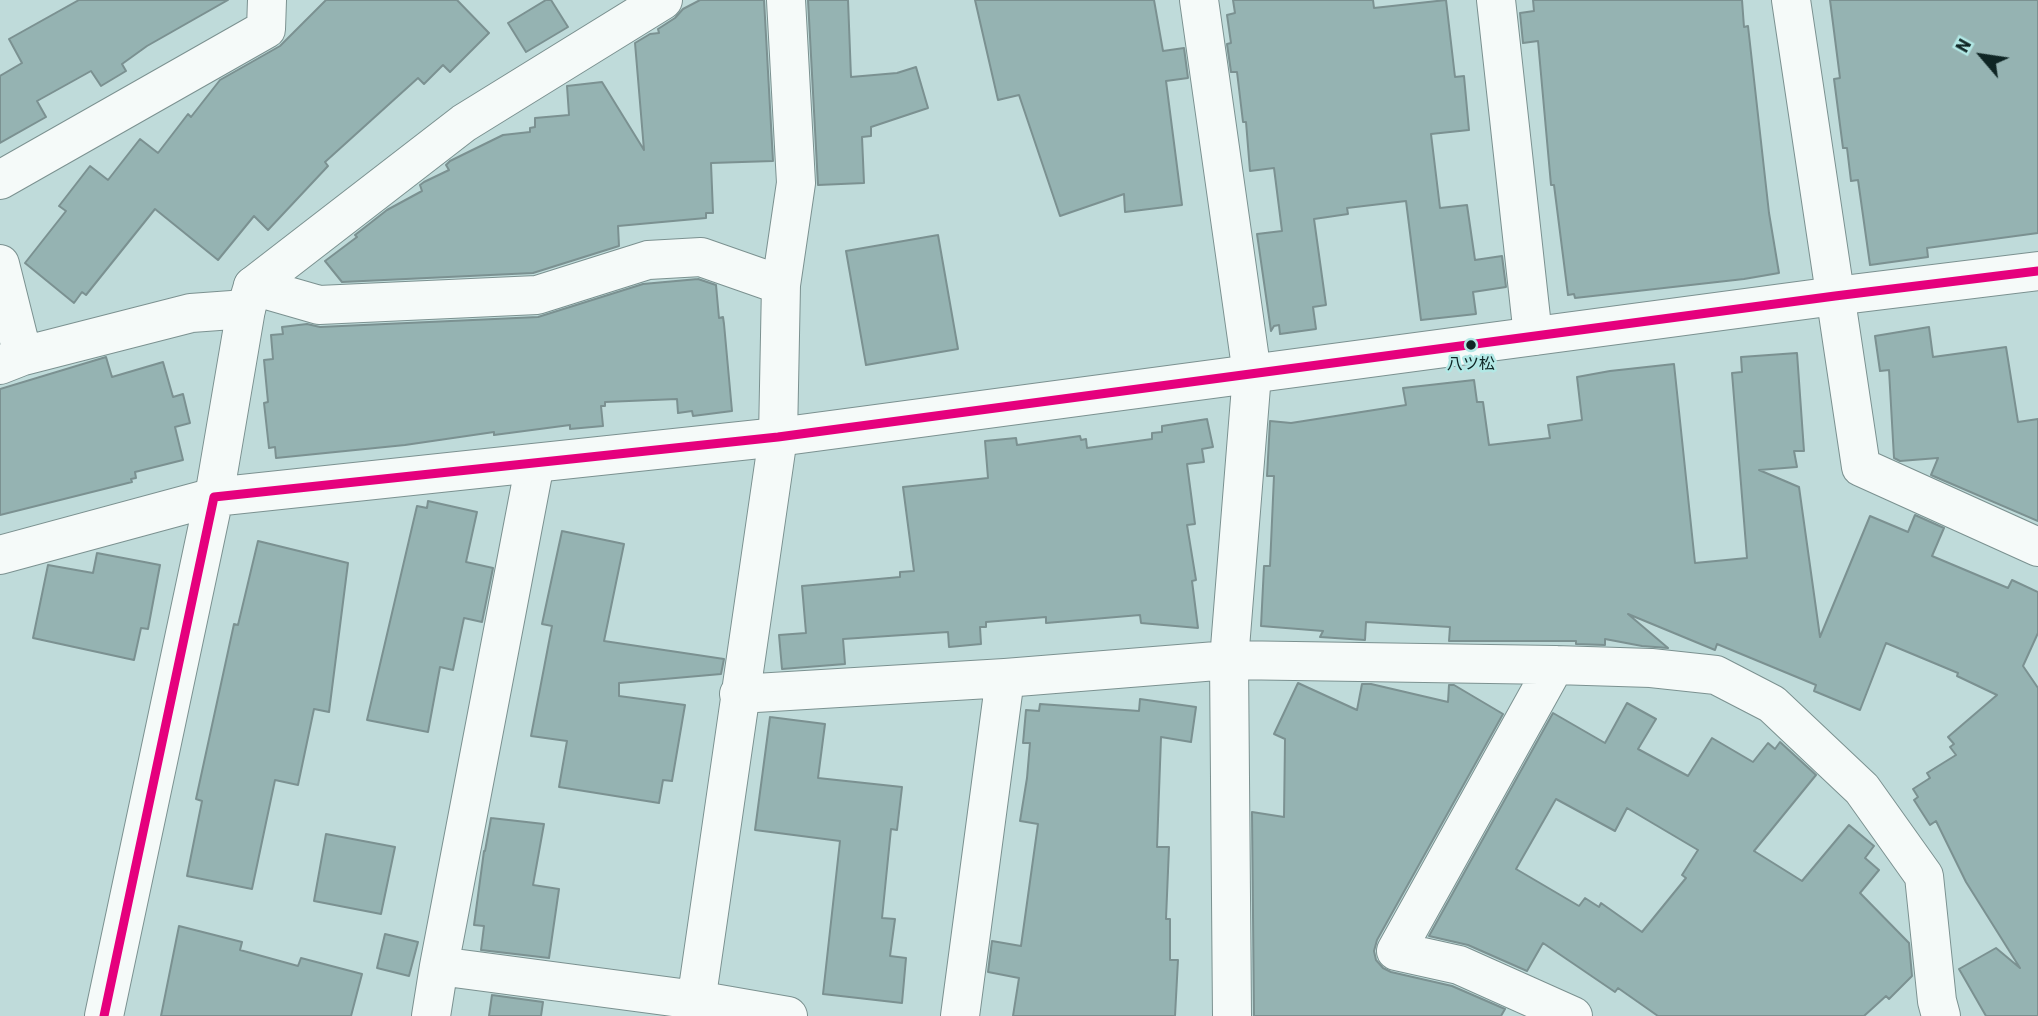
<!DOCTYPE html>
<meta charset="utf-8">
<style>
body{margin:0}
#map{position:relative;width:2038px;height:1016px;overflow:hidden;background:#bfdbda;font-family:"Roboto Condensed",sans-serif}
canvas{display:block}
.north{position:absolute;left:1947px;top:21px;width:70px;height:70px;-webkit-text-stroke:5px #b2e8e5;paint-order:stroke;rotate:299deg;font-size:19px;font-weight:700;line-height:28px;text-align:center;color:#0f2524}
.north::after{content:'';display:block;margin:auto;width:24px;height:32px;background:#0f2524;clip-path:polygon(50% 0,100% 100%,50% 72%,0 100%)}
</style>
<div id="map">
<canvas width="2038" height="1016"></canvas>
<div class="north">N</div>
</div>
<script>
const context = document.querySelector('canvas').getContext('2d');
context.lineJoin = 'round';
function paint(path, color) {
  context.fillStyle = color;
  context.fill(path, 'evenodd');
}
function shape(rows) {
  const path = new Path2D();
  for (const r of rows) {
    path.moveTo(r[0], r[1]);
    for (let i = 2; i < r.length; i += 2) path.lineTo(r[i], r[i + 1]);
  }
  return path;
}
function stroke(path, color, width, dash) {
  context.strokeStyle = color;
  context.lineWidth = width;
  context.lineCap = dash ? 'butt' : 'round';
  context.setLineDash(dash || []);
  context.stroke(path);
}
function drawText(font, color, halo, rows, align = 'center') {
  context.font = font + ' "Roboto Condensed","Noto Sans JP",sans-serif';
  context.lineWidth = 5;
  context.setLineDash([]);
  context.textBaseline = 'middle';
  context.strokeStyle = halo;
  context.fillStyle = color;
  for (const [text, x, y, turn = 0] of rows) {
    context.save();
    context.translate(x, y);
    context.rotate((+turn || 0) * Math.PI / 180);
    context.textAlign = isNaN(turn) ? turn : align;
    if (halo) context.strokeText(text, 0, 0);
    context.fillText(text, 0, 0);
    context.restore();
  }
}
const building = shape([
 [79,0,228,0,147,46,122,64,126,71,101,86,91,71,37,101,46,117,0,143,0,76,22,63,9,39,79,0],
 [326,0,457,0,489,33,450,72,443,65,424,84,418,78,325,162,328,166,268,230,254,216,218,260,155,209,86,295,82,292,74,303,25,263,66,211,59,206,90,166,108,180,140,139,158,153,188,114,191,117,220,80,280,46,326,0],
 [546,0,551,0,568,27,526,52,508,23,546,0],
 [700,0,764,0,773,161,711,163,713,213,706,213,706,218,618,226,619,246,533,273,342,282,325,261,357,237,355,235,387,210,422,191,420,185,424,182,449,170,446,165,450,161,503,135,530,132,530,128,535,127,535,118,569,115,567,86,602,82,644,150,635,43,650,34,659,33,658,29,675,18,683,9,700,0],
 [808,0,848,0,851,77,897,73,916,67,928,108,871,127,871,136,862,137,864,183,818,185,808,0],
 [975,0,1154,0,1163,51,1184,48,1188,78,1166,81,1182,205,1125,212,1124,194,1060,216,1019,95,998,100,975,0],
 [1233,0,1373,0,1374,8,1446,0,1455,77,1464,76,1469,130,1431,134,1440,208,1467,205,1475,260,1502,256,1506,287,1473,292,1476,314,1421,320,1406,201,1347,208,1348,214,1314,219,1326,305,1313,307,1316,329,1280,334,1279,325,1274,326,1271,331,1257,234,1282,231,1274,168,1250,171,1246,122,1243,122,1237,72,1231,72,1227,44,1231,43,1227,15,1235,13,1233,0],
 [1533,0,1742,0,1744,27,1748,26,1769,213,1779,273,1744,279,1575,298,1574,294,1568,295,1554,185,1551,185,1538,41,1523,43,1520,13,1534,11,1533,0],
 [1830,0,2038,0,2038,233,1927,248,1928,257,1870,265,1858,180,1851,181,1847,148,1843,148,1834,79,1840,78,1830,0],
 [938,235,958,349,866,365,846,251,938,235],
 [698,279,716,285,719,318,723,317,724,324,732,411,693,416,692,411,678,413,677,399,605,402,605,406,601,406,603,426,570,429,570,425,494,435,494,432,405,445,276,458,275,447,269,448,264,403,268,402,264,360,273,359,271,335,283,334,282,327,307,324,320,327,538,317,643,284,698,279],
 [1929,327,1933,357,2006,347,2018,422,2038,419,2038,521,1931,475,1938,458,1900,461,1894,458,1889,370,1880,371,1875,336,1929,327],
 [1797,353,1804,451,1794,451,1797,467,1759,470,1799,487,1820,637,1870,516,1908,532,1915,515,1944,528,1932,556,2008,588,2012,580,2038,592,2038,633,2023,666,2038,688,2038,1016,1986,1016,1959,969,1996,948,2020,968,1966,882,1936,821,1930,825,1914,800,1918,797,1913,789,1930,778,1927,773,1956,755,1950,747,1954,744,1948,737,1997,695,1957,676,1958,673,1886,643,1860,710,1814,691,1816,685,1717,644,1715,650,1628,614,1668,648,1642,646,1605,639,1605,645,1576,644,1576,641,1449,641,1450,627,1366,622,1365,640,1320,637,1323,631,1261,626,1264,566,1270,566,1274,476,1267,476,1270,421,1291,423,1406,405,1403,388,1474,380,1477,402,1483,402,1489,445,1550,438,1548,425,1582,420,1577,377,1610,371,1674,364,1695,563,1747,558,1732,373,1742,372,1741,357,1797,353],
 [106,357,112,377,163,362,173,397,183,394,190,423,175,427,183,460,135,472,136,478,131,479,132,482,0,515,0,389,106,357],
 [1207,419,1213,447,1202,449,1204,462,1187,464,1195,524,1187,525,1196,580,1192,581,1198,628,1141,623,1140,615,1046,623,1046,617,986,622,986,627,980,627,981,644,949,647,948,632,843,639,845,664,782,669,779,635,806,633,802,586,900,577,900,572,914,571,903,487,988,478,985,441,1016,438,1017,445,1080,436,1081,440,1086,439,1087,448,1152,439,1152,433,1162,432,1162,426,1207,419],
 [428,501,477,512,466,562,493,568,482,622,464,618,453,670,440,667,428,732,367,720,417,506,427,508,428,501],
 [562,531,624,544,604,641,724,659,721,674,619,683,619,696,685,705,672,781,663,780,659,803,559,787,567,741,531,736,552,626,542,624,562,531],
 [258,541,348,563,329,712,314,709,298,785,275,780,252,889,187,876,202,801,196,799,234,624,238,625,258,541],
 [97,553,160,565,148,629,141,628,134,660,33,638,48,565,93,573,97,553],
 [1298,683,1357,710,1362,684,1371,684,1448,702,1449,685,1454,685,1503,714,1377,940,1374,951,1376,960,1383,968,1391,972,1452,986,1505,1009,1501,1016,1254,1016,1252,812,1284,817,1285,739,1274,734,1298,683],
 [1140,699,1196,707,1191,742,1161,737,1157,847,1169,847,1166,919,1170,919,1170,960,1178,960,1175,1016,1013,1016,1019,978,988,972,992,941,1021,946,1038,824,1020,821,1027,778,1030,743,1023,743,1026,710,1039,711,1040,704,1139,711,1140,699],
 [1627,703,1656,719,1638,749,1688,776,1712,738,1753,762,1768,743,1775,749,1780,742,1816,775,1754,851,1802,881,1849,825,1874,846,1865,858,1879,870,1860,893,1909,943,1912,976,1889,999,1886,996,1864,1016,1658,1016,1618,988,1615,992,1543,943,1527,971,1468,945,1429,936,1553,713,1605,743,1627,703],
 [1556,799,1615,831,1627,808,1698,850,1682,875,1686,878,1642,932,1601,903,1599,907,1585,898,1579,906,1516,869,1556,799],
 [770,717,825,724,818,778,902,787,897,830,891,829,882,918,895,919,890,956,906,958,902,1003,823,994,840,841,755,830,770,717],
 [491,818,544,824,533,885,559,889,549,958,481,950,484,926,474,925,484,851,485,851,491,818],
 [326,834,395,847,381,914,314,901,326,834],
 [179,926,242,942,240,950,298,966,301,958,362,974,351,1016,161,1016,179,926],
 [385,934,418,942,409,976,377,968,385,934],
 [492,995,543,1002,541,1016,489,1016,492,995]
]);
paint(building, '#95b3b2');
stroke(building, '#7b9191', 2);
const minor = shape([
 [1199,0,1252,374,1229,660,1232,1016],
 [1496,0,1533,336],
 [1791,0,1861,467,2038,547],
 [0,180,266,29,267,0],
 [0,264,23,356],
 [253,286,319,305,537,295,648,260,701,257,781,285],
 [0,365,23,356,191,313,246,309],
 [0,555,214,497],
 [1555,665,1396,951,1459,965,1573,1016],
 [739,694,1005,678,1229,660,1555,665,1651,668,1716,675,1772,704,1862,789,1924,876,1937,1001,1941,1016],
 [439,966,696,1000,788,1016],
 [431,1016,439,966,535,463],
 [694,1016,778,437,781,285,796,183,786,0],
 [960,1016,1005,678]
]);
const tertiary = shape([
 [214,497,778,437,1835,296,2038,271],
 [104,1016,214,497,246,309,253,286,464,123,663,0]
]);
stroke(minor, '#7b9190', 40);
stroke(tertiary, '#7b9190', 40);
stroke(minor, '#f5faf9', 38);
stroke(tertiary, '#f5faf9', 38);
stroke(shape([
 [214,497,778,437,1835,296,2038,271],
 [104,1016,214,497]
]), '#e5007d', 9);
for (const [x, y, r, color] of [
 [1471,345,6,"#0f2524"]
]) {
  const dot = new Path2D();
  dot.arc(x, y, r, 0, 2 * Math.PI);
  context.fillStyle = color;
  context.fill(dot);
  stroke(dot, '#b2e8e5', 2.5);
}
drawText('16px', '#0f2524', '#b2e8e5', [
 ["八ツ松",1471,365]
]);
</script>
